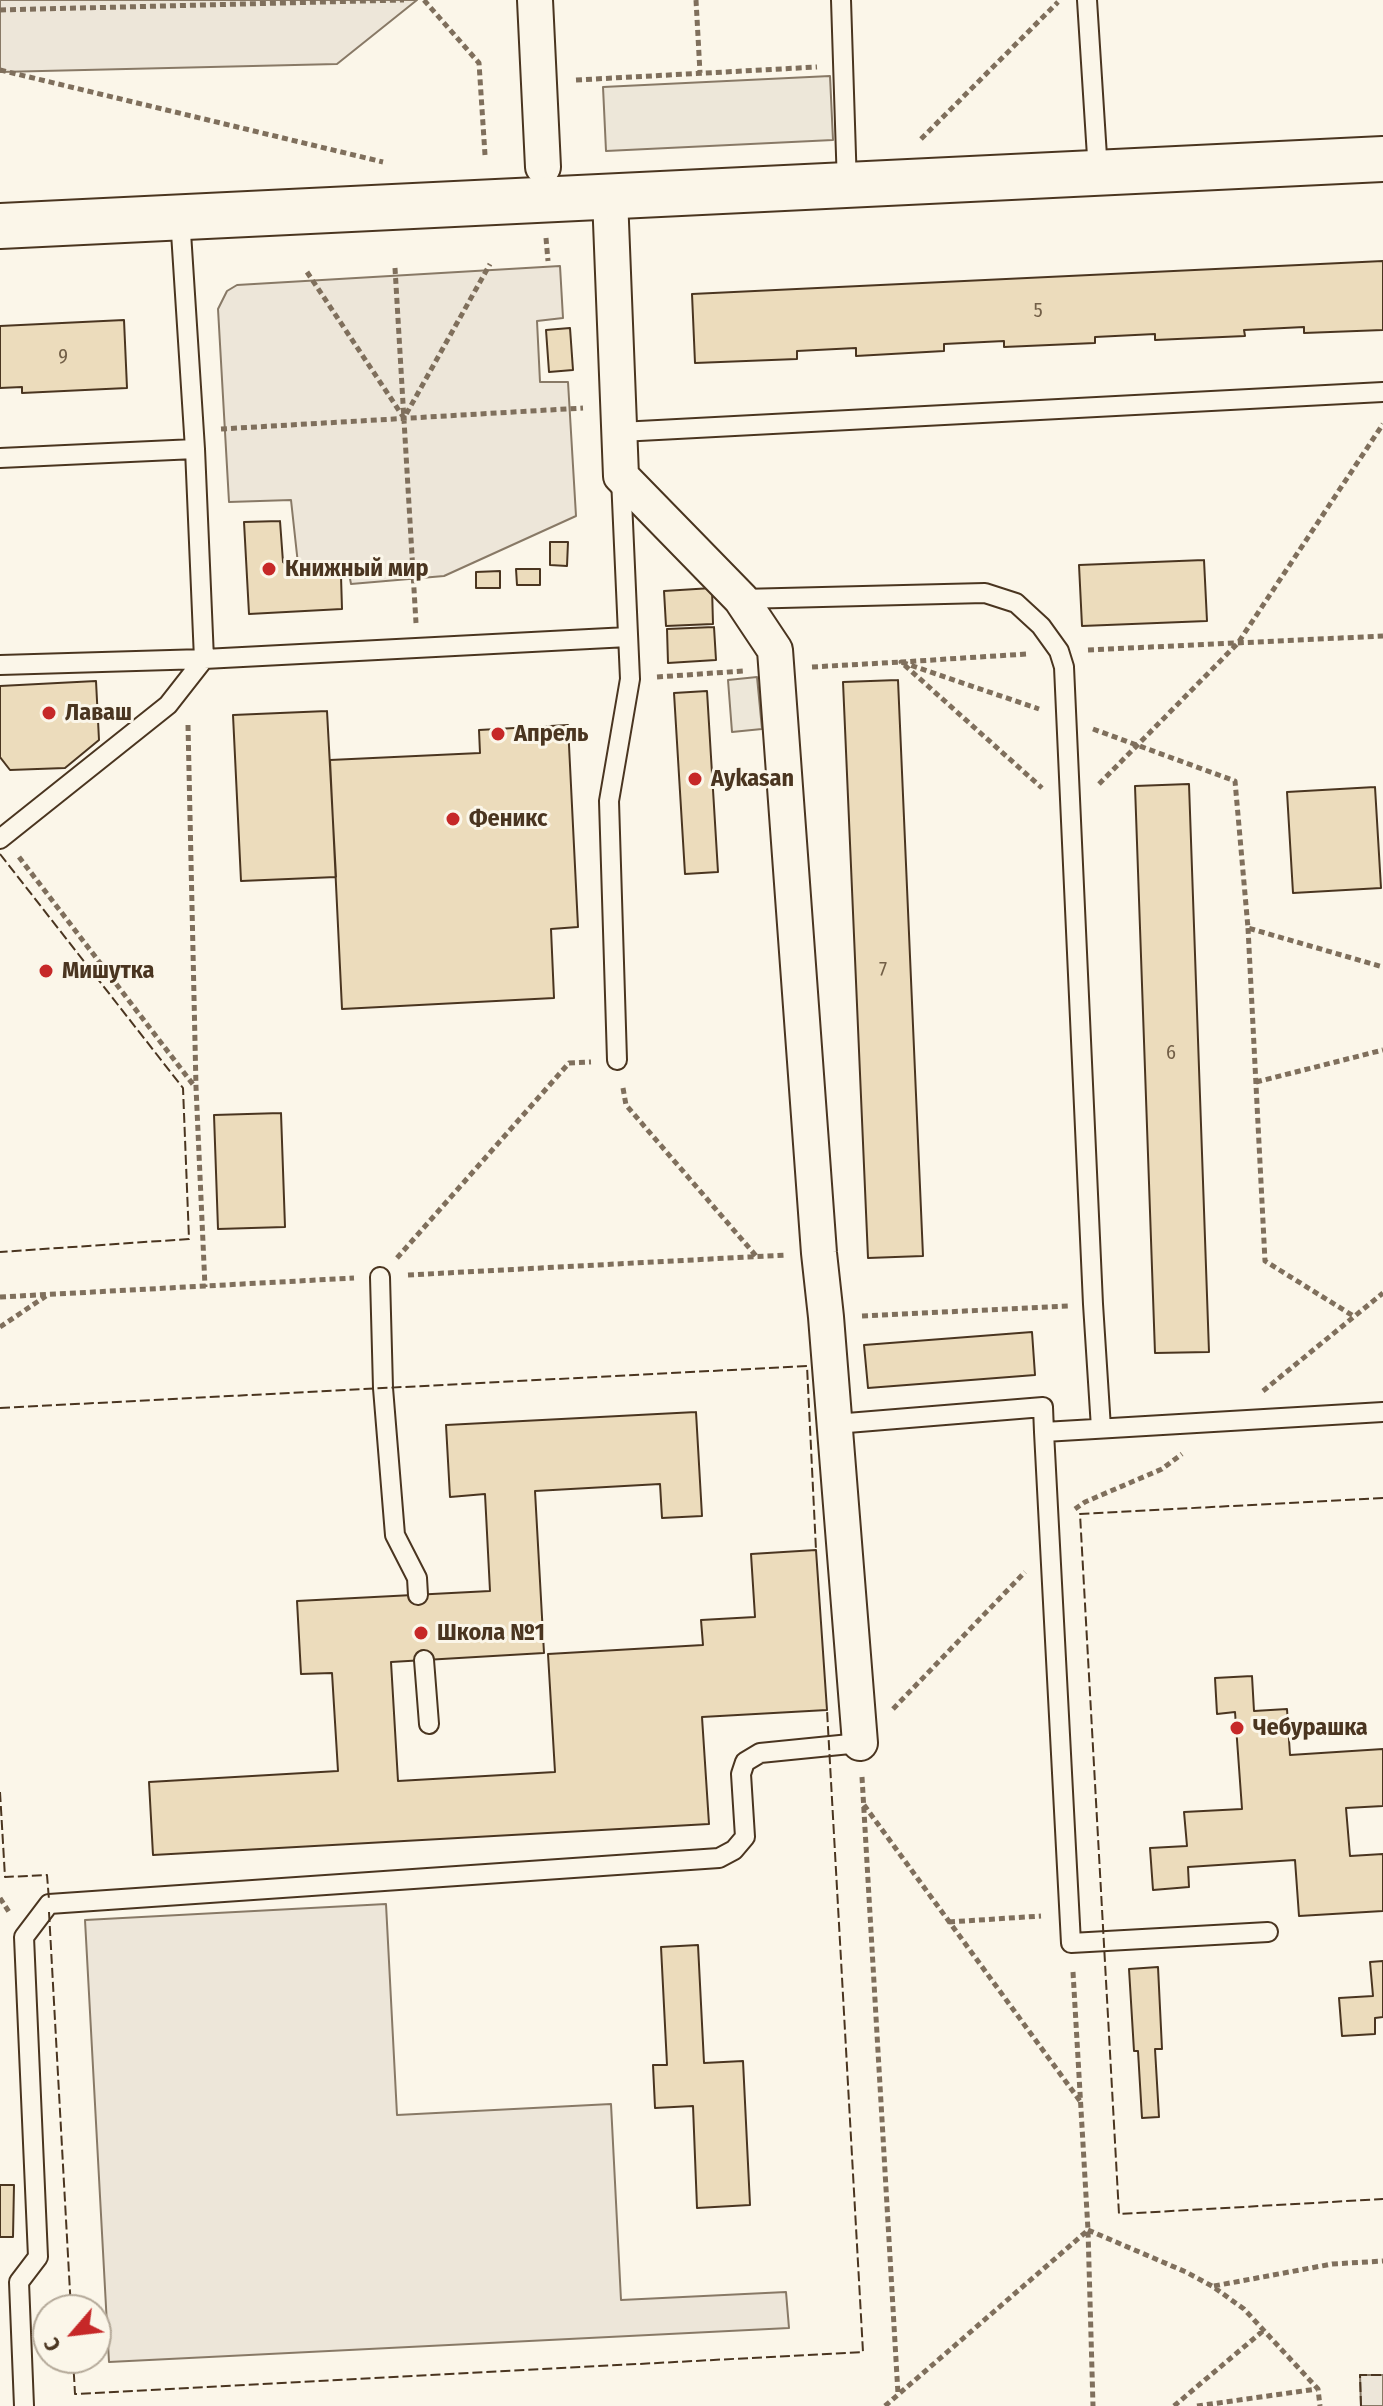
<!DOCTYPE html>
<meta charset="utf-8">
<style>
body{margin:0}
#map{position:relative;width:1383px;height:2406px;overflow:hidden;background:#fbf6e9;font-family:"Fira Sans Condensed",sans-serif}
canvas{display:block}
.north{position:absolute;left:32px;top:2294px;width:80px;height:80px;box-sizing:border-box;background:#fbf6e9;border:2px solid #b4a999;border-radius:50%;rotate:242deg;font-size:22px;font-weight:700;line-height:32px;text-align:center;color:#4a3520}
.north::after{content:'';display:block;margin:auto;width:28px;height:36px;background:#c62828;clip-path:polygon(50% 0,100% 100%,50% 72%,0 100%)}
</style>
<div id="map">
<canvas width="1383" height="2406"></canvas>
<div class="north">С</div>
</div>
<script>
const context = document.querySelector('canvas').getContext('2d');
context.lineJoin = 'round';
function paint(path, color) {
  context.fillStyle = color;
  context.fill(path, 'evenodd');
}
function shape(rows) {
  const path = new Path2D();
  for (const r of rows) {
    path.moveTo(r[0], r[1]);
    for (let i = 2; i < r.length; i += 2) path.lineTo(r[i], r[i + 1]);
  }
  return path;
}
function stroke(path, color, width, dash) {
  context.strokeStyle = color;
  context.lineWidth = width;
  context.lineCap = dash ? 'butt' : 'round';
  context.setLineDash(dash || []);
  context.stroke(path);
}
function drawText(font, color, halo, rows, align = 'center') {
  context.font = font + ' "Fira Sans Condensed",sans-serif';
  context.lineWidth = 6;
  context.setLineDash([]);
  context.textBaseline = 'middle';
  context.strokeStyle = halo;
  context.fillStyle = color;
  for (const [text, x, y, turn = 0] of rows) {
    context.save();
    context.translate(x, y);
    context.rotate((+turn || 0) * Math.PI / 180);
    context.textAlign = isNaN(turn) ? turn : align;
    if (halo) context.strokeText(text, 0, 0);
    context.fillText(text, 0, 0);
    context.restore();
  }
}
const green = shape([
 [0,0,417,0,337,64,0,72,0,0],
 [560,266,563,318,537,321,540,382,568,382,576,516,444,576,351,584,347,562,298,564,291,500,229,502,218,309,227,291,237,285,560,266],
 [386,1904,397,2115,611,2104,621,2300,786,2292,789,2328,109,2362,85,1920,386,1904],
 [1360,2375,1383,2375,1383,2406,1361,2406,1360,2375]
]);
paint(green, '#ede6d9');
stroke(green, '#887966', 2);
const parking = shape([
 [830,76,833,140,606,151,603,87,830,76],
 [757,677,762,729,732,732,728,680,757,677]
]);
paint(parking, '#ede7d9');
stroke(parking, '#887966', 2);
const building = shape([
 [1383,261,1383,330,1304,333,1304,327,1244,330,1245,336,1155,340,1155,334,1095,337,1095,343,1004,347,1004,341,944,344,944,351,856,356,856,348,797,351,797,359,695,363,692,294,1383,261],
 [124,320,127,388,22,393,22,387,0,388,0,326,124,320],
 [570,328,573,370,549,372,546,330,570,328],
 [280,521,283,562,300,578,341,576,342,609,249,614,244,522,280,521],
 [550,542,568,542,567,566,550,565,550,542],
 [1204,560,1207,621,1082,626,1079,565,1204,560],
 [516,569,540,569,540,585,517,585,516,569],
 [500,571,500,588,476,588,476,572,500,571],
 [712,588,713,624,666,626,664,591,712,588],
 [714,627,716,660,668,663,667,629,714,627],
 [898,680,923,1256,868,1258,843,682,898,680],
 [96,681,99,740,65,768,10,770,0,757,0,686,96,681],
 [707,691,718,872,685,874,674,693,707,691],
 [327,711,336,877,241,881,233,715,327,711],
 [568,725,578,927,551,929,554,998,342,1009,330,760,480,753,479,730,568,725],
 [1189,784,1209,1352,1155,1353,1135,786,1189,784],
 [1375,787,1381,888,1293,893,1287,792,1375,787],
 [281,1113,285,1227,218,1229,214,1115,281,1113],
 [1032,1332,1035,1375,868,1388,864,1345,1032,1332],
 [696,1412,702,1516,662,1518,660,1484,535,1491,544,1653,391,1662,398,1781,555,1772,548,1654,703,1645,701,1620,755,1617,751,1554,816,1550,827,1710,702,1717,709,1824,153,1855,149,1782,338,1771,332,1673,301,1674,297,1601,490,1591,485,1494,450,1497,446,1425,696,1412],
 [1252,1676,1254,1711,1287,1709,1290,1755,1383,1749,1383,1806,1346,1808,1350,1856,1383,1854,1383,1911,1299,1916,1295,1860,1188,1867,1189,1887,1153,1890,1150,1848,1187,1846,1184,1812,1242,1809,1235,1712,1217,1714,1215,1678,1252,1676],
 [698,1945,704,2063,743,2061,750,2205,697,2208,693,2106,655,2108,653,2065,667,2065,661,1947,698,1945],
 [1383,1961,1383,2017,1375,2018,1375,2034,1342,2036,1339,1998,1373,1996,1370,1962,1383,1961],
 [1158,1967,1162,2049,1155,2049,1159,2117,1142,2118,1138,2051,1134,2051,1129,1969,1158,1967],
 [0,2185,14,2185,13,2237,0,2237,0,2185]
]);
paint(building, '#ecdcbc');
stroke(building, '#4a3520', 2);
const lane = shape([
 [841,0,847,186],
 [1087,0,1098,172],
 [620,432,1383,392],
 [0,458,195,449],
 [741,599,985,593,1016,603,1041,626,1059,651,1064,667,1093,1304,1101,1428],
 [0,665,204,659,195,449,180,217],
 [0,839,168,705,204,659,628,637],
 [617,1060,609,801,630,679,621,478],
 [380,1277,383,1388,395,1535,417,1578,418,1595],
 [835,1424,1043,1407,1044,1432],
 [424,1660,429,1724],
 [1268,1932,1071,1943,1044,1432,1383,1412],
 [24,2406,19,2282,38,2257,24,1937,49,1904,719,1858,734,1850,745,1837,741,1774,745,1762,760,1753,860,1743]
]);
const street = shape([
 [535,0,543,167],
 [610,197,621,476,741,599,775,650,819,1253,826,1317,860,1743]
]);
const secondary = shape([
 [0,226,1383,159]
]);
stroke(lane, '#4a3520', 22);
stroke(street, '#4a3520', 38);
stroke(secondary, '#4a3520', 48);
stroke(shape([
 [424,0,479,63,485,155],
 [696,0,700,73],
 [0,10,404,0],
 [0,70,383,162],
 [576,80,817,67],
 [921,139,1058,2],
 [546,238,548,261],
 [395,268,416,623],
 [307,272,404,418,490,264],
 [221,429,583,408],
 [1088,650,1383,636],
 [1026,654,901,662,1042,788],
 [812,667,901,662,1039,709],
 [657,677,743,671],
 [188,725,196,1087,205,1287],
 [1093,729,1235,781,1248,928,1383,967],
 [1099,784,1238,643,1383,424],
 [19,857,195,1087],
 [1248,928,1265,1261,1355,1317],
 [1256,1082,1383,1050],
 [623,1088,626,1105,757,1257],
 [397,1258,569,1063,591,1062],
 [408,1275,786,1255],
 [0,1297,354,1278],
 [862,1316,1068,1306],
 [0,1327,46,1296],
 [1263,1391,1383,1293],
 [1075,1509,1085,1502,1162,1469,1182,1454],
 [893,1709,1025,1572],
 [862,1777,898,2394],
 [864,1805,1080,2101],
 [0,1898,9,1912],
 [949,1922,1041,1916],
 [1073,1972,1088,2230,1093,2406],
 [1088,2230,1186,2272,1212,2286,1244,2309,1318,2389,1320,2406],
 [1214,2286,1332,2264,1383,2261],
 [885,2406,1087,2231],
 [1174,2406,1264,2330],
 [1197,2406,1317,2389]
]), '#7f6f5c', 5, [6, 4]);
stroke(lane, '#fbf6e9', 18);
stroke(street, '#fbf6e9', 34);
stroke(secondary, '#fbf6e9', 44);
stroke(shape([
 [0,854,183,1088,189,1239,0,1252],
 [0,1408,807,1366,816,1550],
 [1383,1498,1080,1514,1119,2214,1383,2199],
 [0,1792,5,1877,47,1875,49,1900],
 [49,1912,71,2310],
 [73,2358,75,2394,863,2352,827,1710],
 [1361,2406,1360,2375,1383,2375]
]), '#4a3520', 2, [10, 4]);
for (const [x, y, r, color] of [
 [269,569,8,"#c62828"],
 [49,713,8,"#c62828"],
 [498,734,8,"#c62828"],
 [695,779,8,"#c62828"],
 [453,819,8,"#c62828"],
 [46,971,8,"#c62828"],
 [421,1633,8,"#c62828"],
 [1237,1728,8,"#c62828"]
]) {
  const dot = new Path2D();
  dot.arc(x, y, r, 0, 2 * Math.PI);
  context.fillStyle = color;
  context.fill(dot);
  stroke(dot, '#fbf6e9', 3);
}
drawText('20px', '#725f47', null, [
 ["5",1038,311],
 ["9",63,357],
 ["7",883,970],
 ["6",1171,1053]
]);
drawText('bold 24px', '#4a3520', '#fbf6e9', [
 ["Книжный мир",285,569],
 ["Лаваш",65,713],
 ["Апрель",514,734],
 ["Aykasan",711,779],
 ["Феникс",469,819],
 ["Мишутка",62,971],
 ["Школа №1",437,1633],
 ["Чебурашка",1253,1728]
], 'left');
</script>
